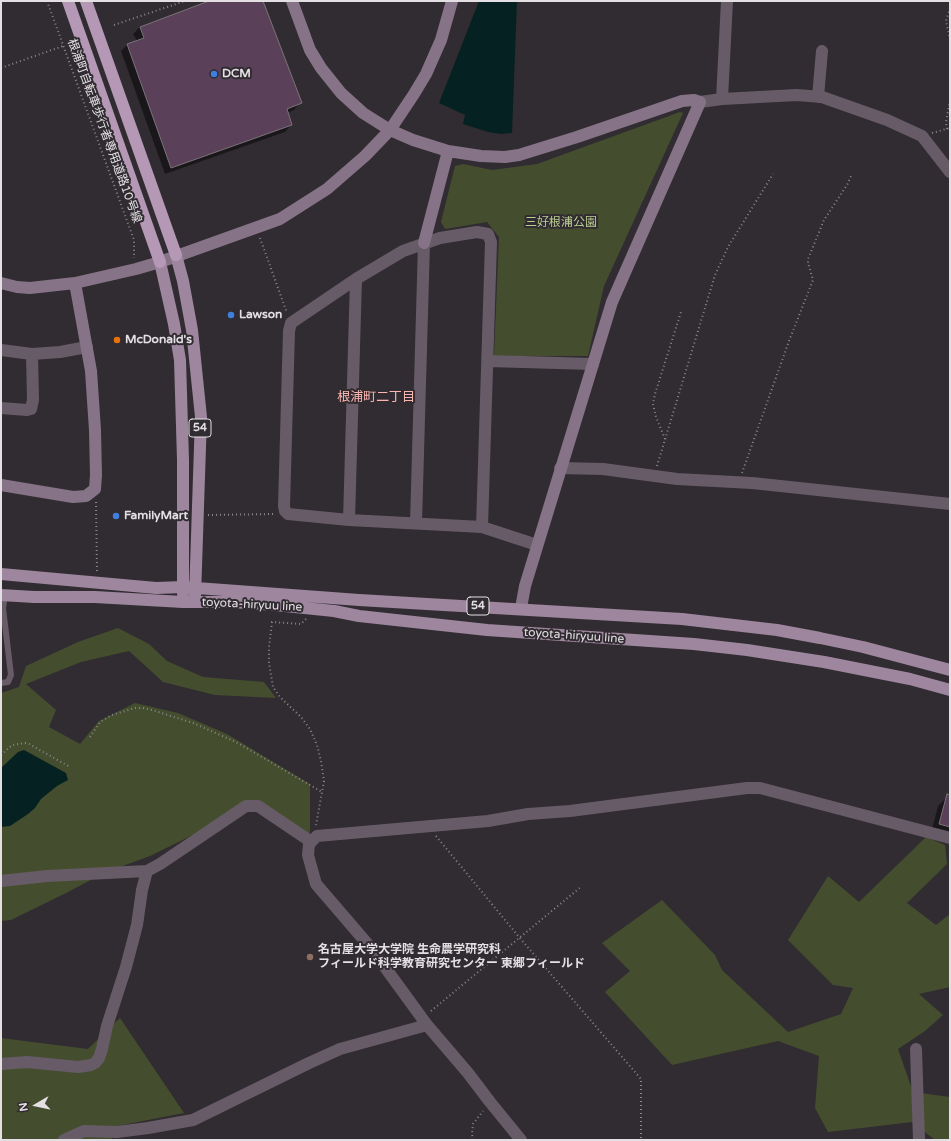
<!DOCTYPE html>
<meta charset="utf-8">
<style>
body{margin:0}
#map{position:relative;width:951px;height:1141px;overflow:hidden;background:#312c31;font-family:"Varela Round",sans-serif}
canvas{display:block}
.frame{position:absolute;inset:0;border:2px solid #e3dfe3;pointer-events:none}
.north{position:absolute;left:16px;top:1085px;width:40px;height:40px;-webkit-text-stroke:3px #312c31;paint-order:stroke;rotate:261deg;font-size:11px;font-weight:700;line-height:16px;text-align:center;color:#e3dfe3}
.north::after{content:'';display:block;margin:auto;width:14px;height:18px;background:#e3dfe3;clip-path:polygon(50% 0,100% 100%,50% 72%,0 100%)}
</style>
<div id="map">
<canvas width="951" height="1141"></canvas>
<div class="frame"></div>
<div class="north">N</div>
</div>
<script>
const context = document.querySelector('canvas').getContext('2d');
context.lineJoin = 'round';
function paint(path, color) {
  context.fillStyle = color;
  context.fill(path, 'evenodd');
}
function shape(rows) {
  const path = new Path2D();
  for (const r of rows) {
    path.moveTo(r[0], r[1]);
    for (let i = 2; i < r.length; i += 2) path.lineTo(r[i], r[i + 1]);
  }
  return path;
}
function stroke(path, color, width, dash) {
  context.strokeStyle = color;
  context.lineWidth = width;
  context.lineCap = dash ? 'butt' : 'round';
  context.setLineDash(dash || []);
  context.stroke(path);
}
function drawText(font, color, halo, rows, align = 'center') {
  context.font = font + ' "Varela Round","Noto Sans JP",sans-serif';
  context.lineWidth = 4;
  context.setLineDash([]);
  context.textBaseline = 'middle';
  context.strokeStyle = halo;
  context.fillStyle = color;
  for (const [text, x, y, turn = 0] of rows) {
    context.save();
    context.translate(x, y);
    context.rotate((+turn || 0) * Math.PI / 180);
    context.textAlign = isNaN(turn) ? turn : align;
    if (halo) context.strokeText(text, 0, 0);
    context.fillText(text, 0, 0);
    context.restore();
  }
}
paint(shape([
 [680,112,683,113,604,286,588,356,494,356,499,237,487,222,445,229,441,222,455,166,463,164,492,170,537,164],
 [118,628,149,644,167,661,203,677,264,682,276,698,215,695,163,682,129,651,81,662,26,684,56,710,49,727,80,744,99,721,135,703,178,713,227,734,310,784,310,836,260,802,150,856,106,872,66,893,11,920,1,921,1,693,19,687,26,666,78,642],
 [926,837,945,845,947,864,907,903,936,925,950,914,950,987,919,994,943,1015,925,1031,898,1049,913,1092,950,1097,950,1140,935,1140,912,1122,828,1132,815,1108,819,1056,778,1041,672,1065,605,992,630,971,602,943,662,900,715,955,722,970,788,1032,841,1014,853,988,833,985,788,940,828,876,859,902],
 [120,1018,184,1113,117,1126,111,1140,1,1140,1,1038,88,1049]
]), '#444e2e');
paint(shape([
 [479,1,517,1,512,133,501,134,488,132,463,124,465,115,439,103],
 [24,750,66,773,68,780,57,786,41,799,35,808,28,814,10,826,1,827,1,768,18,752]
]), '#062121');
paint(shape([
 [212,1,262,1,300,103,294,110,287,113,291,125,285,132,165,174,121,51,127,45,137,41,133,34,140,27],
 [947,797,950,798,950,838,931,833,938,806]
]), '#0007');
const building = shape([
 [209,1,263,1,302,103,287,109,292,125,171,168,127,44,144,38,140,27,209,1],
 [947,794,950,795,950,827,939,824,947,794]
]);
paint(building, '#5b4059');
stroke(building, '#7a7479', 1);
stroke(shape([
 [47,1,134,240,134,258],
 [950,8,946,21,950,40],
 [114,25,185,1],
 [1,68,63,46],
 [947,129,946,122,950,100],
 [932,133,950,128],
 [260,238,287,313],
 [665,439,656,417,653,404,655,394,681,312],
 [657,466,715,275,728,247,773,174],
 [742,473,789,341,813,280,808,263,808,259,824,220,847,185,852,174],
 [96,502,97,571],
 [208,515,274,514],
 [306,619,301,624,272,622,269,647,269,663,273,687,280,697,301,717,310,729,317,745,321,761,324,781,316,825],
 [90,737,100,722,112,715,135,708,143,708,152,710,193,723,236,742,322,792],
 [1,755,12,745,25,743,29,744,70,767],
 [436,836,519,937,641,1079,641,1140],
 [431,1011,582,886],
 [473,1140,472,1134,473,1124,483,1111]
]), '#8b878b', 2, [1, 3]);
stroke(shape([
 [1,683,8,682,11,675,3,608,5,595]
]), '#675b67', 6);
stroke(shape([
 [818,97,822,51],
 [722,99,727,1],
 [700,102,722,99,797,95,822,97,887,120,922,136,950,172],
 [1,350,32,354,60,352,87,347],
 [488,361,593,364],
 [1,408,27,410,31,409,33,400,32,354],
 [560,468,603,469,677,479,752,483,950,504],
 [349,520,356,279],
 [416,523,424,243],
 [482,527,491,242,488,234,477,232,440,238,403,251,356,279,291,323,289,331,284,506,285,511,288,514,349,520,482,527,537,545],
 [1,881,47,876,147,871,160,864,246,806,258,806,310,841],
 [916,1049,919,1140],
 [1,1064,27,1062,78,1067,91,1065,95,1063,99,1058,102,1049,107,1026,126,967,137,925,142,890,147,871],
 [64,1140,84,1131,117,1132,148,1128,193,1120,309,1063,340,1049,427,1025],
 [521,1140,490,1102,468,1073,427,1025,371,948,316,884,308,855,309,844,317,836,488,821,528,814,570,811,747,788,760,788,950,838]
]), '#675b67', 12);
stroke(shape([
 [292,1,310,50,321,68,341,93,363,113,390,130,413,140,448,151,481,156,505,157,519,155,577,137,682,101,694,100,700,102,612,302,525,586,521,608],
 [424,243,448,151],
 [1,283,17,287,30,288,75,283,136,269,160,262,280,219,327,189,365,156,390,130,414,94,426,74,441,40,452,1],
 [1,485,73,497,86,496,95,489,96,475,95,430,91,371,75,283]
]), '#867387', 12);
stroke(shape([
 [176,255,183,281,192,330,201,417,195,596],
 [160,262,174,324,180,360,183,460,183,594],
 [1,574,156,588,183,587,359,600,682,619,777,630,820,638,863,647,950,670],
 [1,595,34,597,95,597,183,602,232,602,275,605,334,611,359,616,487,630,694,644,747,650,824,662,910,679,950,690]
]), '#9e869f', 12);
stroke(shape([
 [68,1,160,262],
 [86,1,176,255]
]), '#b498b5', 12);
for (const [x, y, r, color] of [
 [214,74,4,"#3f7fe0"],
 [231,315,4,"#3f7fe0"],
 [117,340,4,"#e8710a"],
 [116,516,4,"#3f7fe0"],
 [310,957,4,"#8d6e63"]
]) {
  const dot = new Path2D();
  dot.arc(x, y, r, 0, 2 * Math.PI);
  context.fillStyle = color;
  context.fill(dot);
  stroke(dot, '#312c31', 1.5);
}
for (const [x, y, w] of [
 [200,428,22],
 [478,606,22]
]) {
  const box = new Path2D();
  box.roundRect(x - w / 2, y - 9, w, 18, 3);
  context.fillStyle = '#312c31';
  context.fill(box);
  stroke(box, '#e3dfe3', 1);
}
drawText('bold 11px', '#e3dfe3', null, [
 ["54",200,428],
 ["54",478,606]
]);
drawText('bold 12px', '#e3dfe3', '#312c31', [
 ["DCM",222,74],
 ["Lawson",239,315],
 ["McDonald's",125,340],
 ["FamilyMart",124,516],
 ["名古屋大学大学院 生命農学研究科",318,950],
 ["フィールド科学教育研究センター 東郷フィールド",318,964]
], 'left');
drawText('12px', '#e3dfe3', '#312c31', [
 ["根浦町自転車歩行者専用道路10号線",104,131,70],
 ["toyota-hiryuu line",252,605,3],
 ["toyota-hiryuu line",574,636,4]
]);
drawText('12px', '#bacd91', '#312c31', [
 ["三好根浦公園",561,223]
]);
drawText('13px', '#fab6af', '#312c31', [
 ["根浦町二丁目",376,398]
]);
</script>
